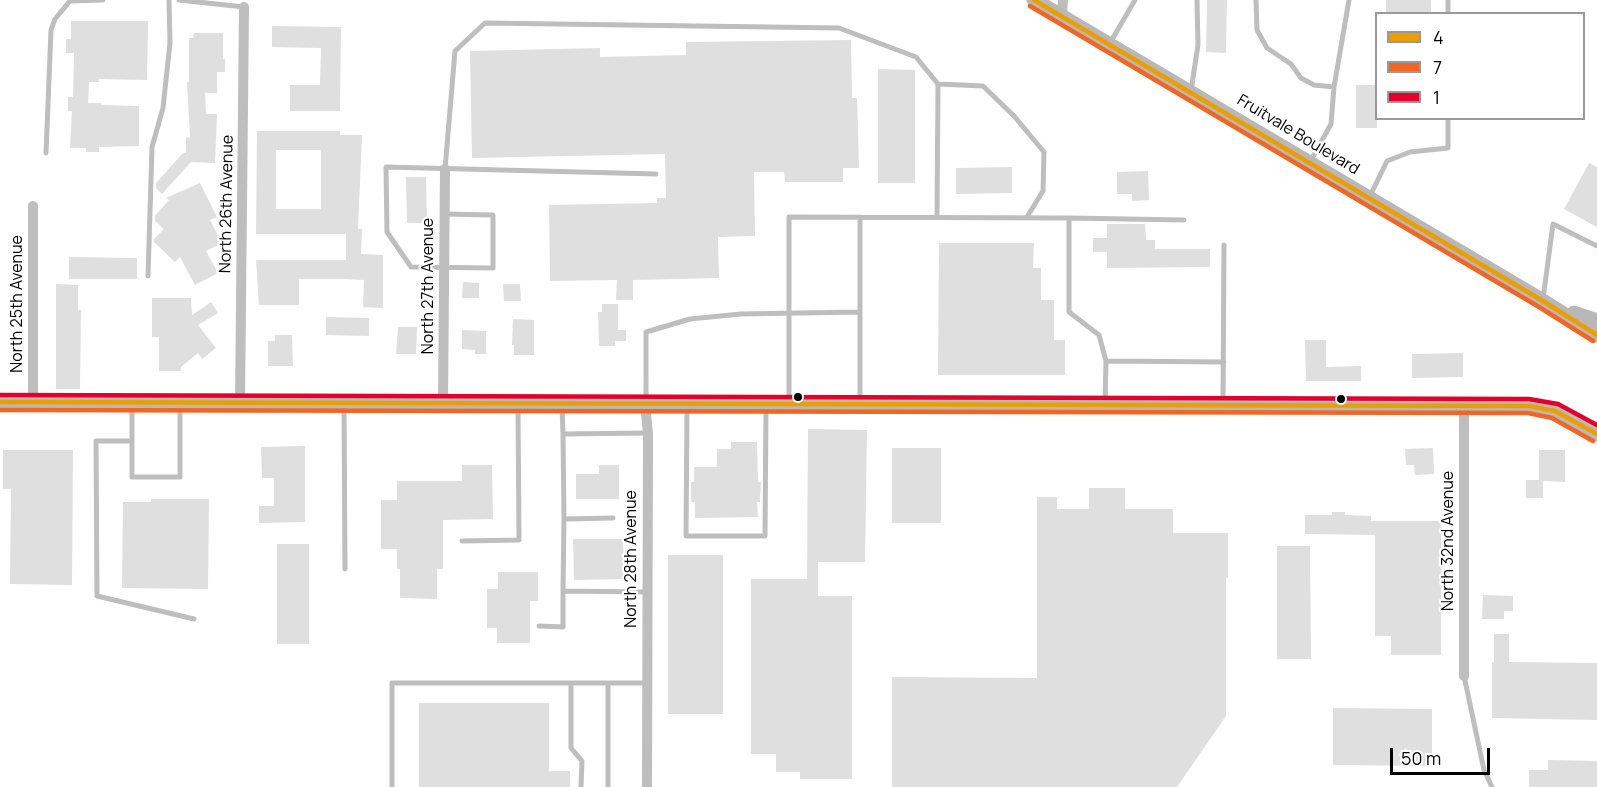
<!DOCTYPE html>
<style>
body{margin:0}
#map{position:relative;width:1597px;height:787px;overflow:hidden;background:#fff;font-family:Manrope,sans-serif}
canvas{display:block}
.legend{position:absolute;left:1375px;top:12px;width:210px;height:108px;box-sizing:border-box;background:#fff;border:2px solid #999;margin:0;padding:8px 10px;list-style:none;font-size:18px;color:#000}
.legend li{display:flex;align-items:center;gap:12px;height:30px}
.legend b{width:30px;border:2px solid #999}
.scale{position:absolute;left:1390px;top:748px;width:100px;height:27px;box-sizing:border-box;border:3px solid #000;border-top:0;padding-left:8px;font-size:18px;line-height:21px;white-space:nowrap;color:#000;-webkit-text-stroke:4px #fff;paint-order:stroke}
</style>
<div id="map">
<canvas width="1597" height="787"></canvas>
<ul class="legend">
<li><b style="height:8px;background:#eb9e00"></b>4</li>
<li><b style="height:8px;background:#f26522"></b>7</li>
<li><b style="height:8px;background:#e4002b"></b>1</li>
</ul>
<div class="scale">50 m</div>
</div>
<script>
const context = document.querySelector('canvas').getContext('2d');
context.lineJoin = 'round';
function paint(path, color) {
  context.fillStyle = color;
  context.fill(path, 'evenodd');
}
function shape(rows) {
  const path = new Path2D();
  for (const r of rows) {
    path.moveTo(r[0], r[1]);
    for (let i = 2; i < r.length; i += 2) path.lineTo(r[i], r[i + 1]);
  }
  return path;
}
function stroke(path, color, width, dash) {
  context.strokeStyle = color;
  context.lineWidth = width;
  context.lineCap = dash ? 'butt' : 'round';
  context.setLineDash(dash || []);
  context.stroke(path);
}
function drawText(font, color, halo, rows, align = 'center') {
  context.font = font + ' Manrope,sans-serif';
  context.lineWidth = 4.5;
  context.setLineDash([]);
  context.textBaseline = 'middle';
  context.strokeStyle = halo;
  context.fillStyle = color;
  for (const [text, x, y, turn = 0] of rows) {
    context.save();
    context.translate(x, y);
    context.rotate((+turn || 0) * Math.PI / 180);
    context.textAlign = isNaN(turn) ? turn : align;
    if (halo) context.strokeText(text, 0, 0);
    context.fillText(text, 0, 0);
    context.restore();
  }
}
paint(shape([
 [1207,0,1227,0,1226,53,1206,52],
 [1386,0,1431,0,1431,14,1386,14],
 [71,21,148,21,147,80,99,79,99,82,89,82,88,103,101,103,101,105,139,106,139,146,99,147,99,152,86,152,86,148,70,148,72,111,68,111,68,97,73,97,74,53,66,53,66,39,71,39],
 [272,26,341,27,340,111,290,111,290,85,320,85,321,48,272,47],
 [194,33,223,33,223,59,225,59,225,72,217,72,217,93,205,93,206,114,217,114,215,163,191,162,162,194,156,188,156,183,183,153,186,153,186,137,190,138,187,82,189,82,189,38,193,38],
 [851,40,852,98,857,98,859,168,843,168,843,182,785,182,784,172,754,172,755,236,718,237,719,278,633,280,633,300,616,300,617,280,550,281,549,205,657,203,657,198,666,198,665,154,472,158,470,51,600,48,600,57,686,55,686,42],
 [878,69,915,70,915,183,878,183],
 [1356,85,1377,85,1377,128,1356,128],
 [257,131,340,131,340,135,362,135,358,229,362,229,361,254,383,255,383,308,363,307,364,280,345,279,299,279,299,305,259,305,256,260,346,260,346,234,256,234],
 [276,150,321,150,321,209,276,209],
 [1589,163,1597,167,1597,227,1564,209],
 [1012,167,1012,193,956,194,956,168],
 [1148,171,1149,200,1132,201,1132,194,1117,194,1117,172],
 [406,177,426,177,427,223,407,223],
 [200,183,217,217,210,220,222,243,206,251,218,273,195,285,180,257,175,262,154,242,154,239,164,229,155,221,155,216,169,200,166,198],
 [1107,224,1145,224,1146,240,1155,240,1155,249,1210,249,1210,267,1107,268,1107,252,1093,252,1093,238,1107,238],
 [939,243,1034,243,1033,268,1041,268,1041,300,1054,300,1054,340,1065,340,1065,375,938,375],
 [69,257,137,258,137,279,69,279],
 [463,282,479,283,479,298,462,298],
 [56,284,78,285,78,310,81,310,80,389,56,389],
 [503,284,520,284,521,301,504,301],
 [152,298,191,298,192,315,211,302,218,313,198,325,216,348,202,359,198,353,181,367,181,371,159,371,159,337,152,337],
 [602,304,618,304,618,330,626,330,626,341,615,341,615,346,599,346,598,312,602,312],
 [326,317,369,318,369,336,326,335],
 [513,319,534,320,534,355,514,355,514,345,512,345],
 [398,327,417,327,416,354,396,354],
 [462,330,486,331,486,354,475,354,475,350,462,349],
 [275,335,292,335,293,366,268,366,268,341,275,341],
 [1305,340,1326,340,1326,367,1361,366,1361,381,1306,381],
 [1463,353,1463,377,1412,378,1412,354],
 [808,429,867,430,865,562,818,562,818,596,852,596,852,779,800,779,800,772,776,772,776,754,751,754,751,579,807,579],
 [731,442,757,442,758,482,761,482,760,502,757,502,758,517,695,518,695,502,691,502,691,482,694,482,694,467,717,467,717,449,731,449],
 [305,446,305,522,259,523,259,506,274,506,274,478,262,478,261,447],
 [892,448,941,448,941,523,892,523],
 [1433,448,1434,474,1415,475,1414,465,1406,465,1405,449],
 [3,450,73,450,72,585,10,584,11,489,3,489],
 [1539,450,1565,450,1565,482,1543,481,1543,498,1526,498,1526,480,1539,480],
 [462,465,492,465,493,519,443,520,443,569,437,569,437,599,400,598,400,569,397,569,397,549,381,549,381,500,397,500,397,481,462,481],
 [599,465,619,465,619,499,576,499,576,474,599,474],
 [1089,488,1125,488,1125,509,1173,509,1173,533,1228,533,1228,578,1226,578,1226,716,1177,787,892,787,892,677,1037,678,1037,497,1057,497,1057,509,1089,509],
 [151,499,209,499,208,589,122,588,123,502,151,502],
 [1332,512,1345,512,1345,515,1371,516,1371,521,1441,521,1441,655,1391,655,1391,636,1375,636,1375,535,1305,534,1305,515,1332,515],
 [573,539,623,539,624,579,574,580],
 [277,544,309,544,309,644,277,644],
 [1277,546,1310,546,1311,659,1277,659],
 [668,555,723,555,723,714,668,714],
 [498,572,538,572,538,601,530,601,530,643,497,643,497,628,487,628,487,589,498,589],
 [1483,595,1513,596,1513,611,1504,611,1504,619,1482,619],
 [1494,634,1509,634,1509,662,1597,663,1597,720,1492,718,1492,662,1494,662],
 [419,703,549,703,549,771,570,771,570,787,419,787],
 [1333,708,1432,709,1432,766,1333,765],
 [1548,760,1597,761,1597,787,1529,787,1529,770,1548,770]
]), '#dfdfdf');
stroke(shape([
 [179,0,244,7],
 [1256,0,1257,30,1267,48,1291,64,1301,78,1314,85,1334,87],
 [1448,0,1448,14],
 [1110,43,1135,0],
 [938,84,983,86,1014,116,1044,152,1043,191,1027,217],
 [1191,91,1198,45,1197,0],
 [46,153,51,30,55,19,70,1,103,0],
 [1310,162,1331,124,1334,87,1349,0],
 [445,169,455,51,485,23,839,28,916,57,938,84,937,217],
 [1370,196,1387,161,1410,152,1448,148,1448,118],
 [444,214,493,215,493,268,411,267,387,232,386,167,656,174],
 [1184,220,1069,218,1069,312,1099,335,1106,361,1224,362],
 [148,276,152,147,163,108,170,43,169,0],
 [1543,299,1553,224,1597,246],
 [1223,402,1224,245],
 [646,403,646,332,690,319,741,314,859,312],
 [789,403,789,217,1069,218],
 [860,403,860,217],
 [132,404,132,477,180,477,180,403],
 [1105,404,1106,361],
 [344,405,345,569],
 [562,406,563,434],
 [687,406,686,536,765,536,766,406],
 [132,441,96,441,97,596,194,619],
 [613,518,564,519,563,434,648,433],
 [564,519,563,591,647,592],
 [462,541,519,540,518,405],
 [539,626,563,627,563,591],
 [1464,676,1484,770,1492,787],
 [571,683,571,748,582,761,581,787],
 [608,683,608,787],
 [392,787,392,683,647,683]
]), '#bebebe', 5);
stroke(shape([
 [1062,16,1063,0],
 [33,402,33,206],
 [240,402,244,7],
 [443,403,445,169],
 [645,404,648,433,647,787],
 [1464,676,1464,406]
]), '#bebebe', 10);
stroke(shape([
 [1034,0,1543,301,1597,335],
 [1574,313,1597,321],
 [0,402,1529,406,1555,411,1597,434]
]), '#b8b8b8', 15);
stroke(shape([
 [1034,0,1543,301,1597,335],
 [0,402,1529,406,1555,411,1597,434]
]), '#eb9e00', 4.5);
stroke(shape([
 [1030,6,1539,307,1593,341],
 [0,410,1528,413,1552,418,1593,441]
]), '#f26522', 4.5);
stroke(shape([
 [0,395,1529,399,1558,404,1597,425]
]), '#e4002b', 4.5);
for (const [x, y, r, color] of [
 [798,397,5,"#000"],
 [1341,399,5,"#000"]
]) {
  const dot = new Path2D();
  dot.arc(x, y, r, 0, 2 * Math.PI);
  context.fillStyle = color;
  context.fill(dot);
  stroke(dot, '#fff', 2);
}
drawText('16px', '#000', '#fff', [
 ["Fruitvale Boulevard",1298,135,31],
 ["North 26th Avenue",227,204,-89],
 ["North 27th Avenue",429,286,-90],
 ["North 25th Avenue",18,304,-90],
 ["North 32nd Avenue",1449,541,-90],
 ["North 28th Avenue",632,559,-90]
]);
</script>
